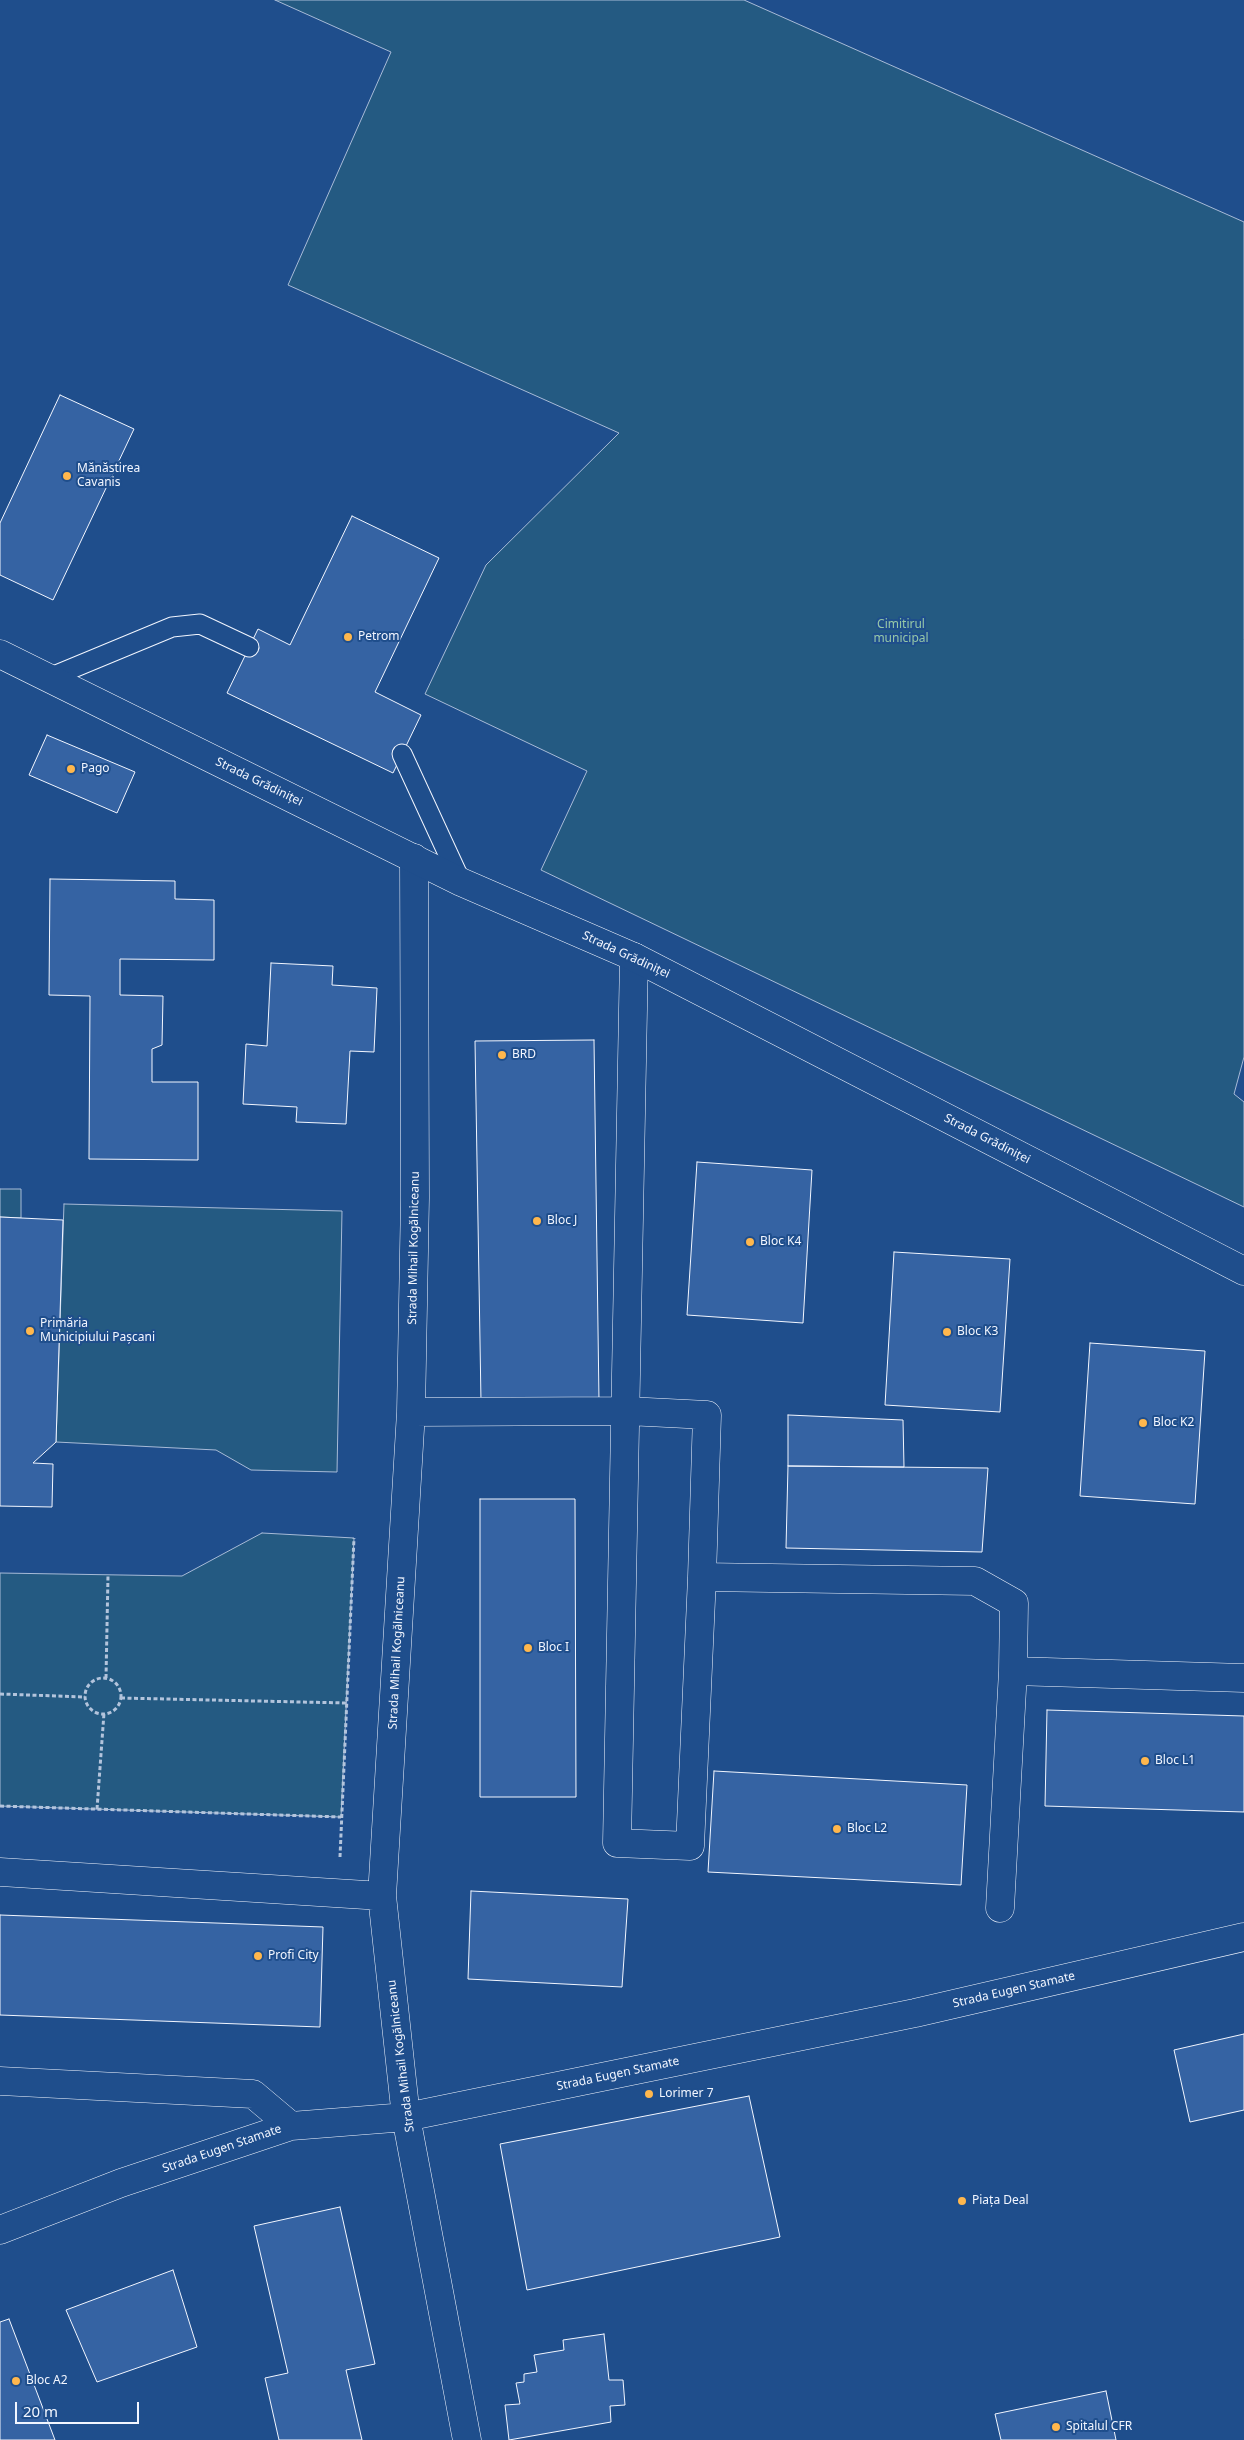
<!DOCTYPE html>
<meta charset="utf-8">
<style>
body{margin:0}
#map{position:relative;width:1244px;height:2440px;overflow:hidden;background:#1f4e8c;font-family:"Noto Sans",sans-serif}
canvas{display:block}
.scale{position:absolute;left:15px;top:2402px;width:124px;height:22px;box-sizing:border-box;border:2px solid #f2f6ff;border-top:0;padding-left:6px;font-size:15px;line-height:18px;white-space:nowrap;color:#f2f6ff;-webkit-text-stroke:4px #1f4e8c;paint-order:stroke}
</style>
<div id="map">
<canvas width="1244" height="2440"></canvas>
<div class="scale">20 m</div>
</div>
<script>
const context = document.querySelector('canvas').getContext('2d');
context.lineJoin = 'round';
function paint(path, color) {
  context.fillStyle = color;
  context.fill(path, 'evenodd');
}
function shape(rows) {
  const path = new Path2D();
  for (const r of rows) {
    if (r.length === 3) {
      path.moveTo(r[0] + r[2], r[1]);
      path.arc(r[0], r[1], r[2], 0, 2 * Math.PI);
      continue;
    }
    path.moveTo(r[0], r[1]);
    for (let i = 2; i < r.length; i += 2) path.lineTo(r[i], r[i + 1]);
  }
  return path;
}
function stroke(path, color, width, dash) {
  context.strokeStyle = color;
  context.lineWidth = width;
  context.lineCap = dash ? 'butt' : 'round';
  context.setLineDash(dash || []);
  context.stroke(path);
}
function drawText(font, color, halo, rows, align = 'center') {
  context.font = font + ' "Noto Sans",sans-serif';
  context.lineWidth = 4;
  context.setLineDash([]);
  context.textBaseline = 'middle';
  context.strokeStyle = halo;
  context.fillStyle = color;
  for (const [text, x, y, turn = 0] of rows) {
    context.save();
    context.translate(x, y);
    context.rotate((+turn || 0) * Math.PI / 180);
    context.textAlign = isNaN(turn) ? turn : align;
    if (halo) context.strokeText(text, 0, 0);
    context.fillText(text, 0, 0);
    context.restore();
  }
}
const green = shape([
 [275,0,744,0,1244,222,1244,1057,1234,1094,1244,1102,1244,1207,541,870,587,771,425,694,486,565,619,433,288,285,391,52,275,0],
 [0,1189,21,1189,21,1218,0,1217,0,1189],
 [64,1204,342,1211,337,1472,251,1470,216,1450,56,1442,64,1204],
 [262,1533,354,1538,341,1817,0,1806,0,1573,182,1576,262,1533]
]);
paint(green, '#245a82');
stroke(green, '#a8bbd7', 1);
const building = shape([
 [60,395,134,429,53,600,0,575,0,523,60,395],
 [352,516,439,558,375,692,421,715,393,773,227,693,258,629,290,645,352,516],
 [47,735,135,772,117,813,29,775,47,735],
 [50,879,175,881,175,899,214,900,214,960,120,959,120,995,163,996,162,1045,152,1049,152,1082,198,1082,198,1160,89,1159,90,996,49,995,50,879],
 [271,963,333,966,332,985,377,988,374,1052,350,1051,346,1124,296,1122,297,1107,243,1104,246,1044,267,1046,271,963],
 [594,1040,599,1401,481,1402,475,1041,594,1040],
 [697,1162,812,1170,803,1323,687,1315,697,1162],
 [0,1217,63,1220,56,1442,33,1463,53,1464,52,1507,0,1506,0,1217],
 [894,1252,1010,1259,1000,1412,885,1405,894,1252],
 [1090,1343,1205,1351,1195,1504,1080,1496,1090,1343],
 [788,1415,903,1420,904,1467,788,1466,788,1415],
 [788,1466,988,1468,982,1552,786,1548,788,1466],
 [480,1499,575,1499,576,1797,480,1797,480,1499],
 [1047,1710,1244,1716,1244,1812,1045,1806,1047,1710],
 [714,1771,967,1785,961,1885,708,1872,714,1771],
 [471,1891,628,1899,622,1987,468,1979,471,1891],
 [0,1915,323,1927,320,2027,0,2015,0,1915],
 [1244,2034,1244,2110,1190,2122,1174,2050,1244,2034],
 [749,2096,780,2237,527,2290,500,2144,749,2096],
 [340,2207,375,2364,346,2370,362,2440,279,2440,265,2378,288,2373,254,2226,340,2207],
 [173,2270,197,2347,97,2382,66,2310,173,2270],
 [9,2319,55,2440,0,2440,0,2322,9,2319],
 [604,2334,609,2380,623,2380,625,2405,610,2406,611,2422,509,2440,505,2405,520,2404,516,2383,524,2382,524,2374,537,2372,534,2355,564,2350,563,2340,604,2334],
 [1106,2391,1116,2440,1001,2440,995,2414,1106,2391]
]);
paint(building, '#3563a3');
stroke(building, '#f2f6ff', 1);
const service = shape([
 [49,678,172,627,200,624,249,647],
 [402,754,461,882]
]);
const minor = shape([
 [414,858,415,1198,411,1412,382,1896,406,2117,467,2440],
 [634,957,617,1843,690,1846,702,1577],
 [411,1412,627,1411,707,1415,702,1577,975,1581,1014,1603,1013,1671,1244,1678],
 [0,1872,382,1896],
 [1000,1908,1013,1671],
 [0,2081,253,2094,291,2126],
 [0,2230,121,2183,291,2126,406,2117,915,2013,1244,1937]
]);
const primary = shape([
 [0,654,461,882,634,957,1244,1271]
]);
stroke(service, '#f2f6ff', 21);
stroke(minor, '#f2f6ff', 29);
stroke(primary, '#f2f6ff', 29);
stroke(shape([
 [106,1678,108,1575],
 [103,1696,18],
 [0,1694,85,1697],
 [121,1698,346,1703],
 [0,1806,341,1817],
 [97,1809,104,1713],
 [340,1857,354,1538]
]), '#b3c4dc', 3, [4, 2.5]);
stroke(service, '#1f4e8c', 19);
stroke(minor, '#1f4e8c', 28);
stroke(primary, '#1f4e8c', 28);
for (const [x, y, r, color] of [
 [67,476,5,"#ffb74d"],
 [348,637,5,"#ffb74d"],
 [71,769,5,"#ffb74d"],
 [502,1055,5,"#ffb74d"],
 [537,1221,5,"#ffb74d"],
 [750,1242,5,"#ffb74d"],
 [30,1331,5,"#ffb74d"],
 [947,1332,5,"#ffb74d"],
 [1143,1423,5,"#ffb74d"],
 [528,1648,5,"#ffb74d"],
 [1145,1761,5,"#ffb74d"],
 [837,1829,5,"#ffb74d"],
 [258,1956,5,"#ffb74d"],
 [649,2094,5,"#ffb74d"],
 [962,2201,5,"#ffb74d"],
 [16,2381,5,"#ffb74d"],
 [1056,2427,5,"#ffb74d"]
]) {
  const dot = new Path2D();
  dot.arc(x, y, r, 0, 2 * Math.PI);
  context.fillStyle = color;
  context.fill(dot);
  stroke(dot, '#1f4e8c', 2);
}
drawText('12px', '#f2f6ff', '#1f4e8c', [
 ["Mănăstirea",77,469],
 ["Cavanis",77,483],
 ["Petrom",358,637],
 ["Pago",81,769],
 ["BRD",512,1055],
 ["Bloc J",547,1221],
 ["Bloc K4",760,1242],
 ["Primăria",40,1324],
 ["Municipiului Pașcani",40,1338],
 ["Bloc K3",957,1332],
 ["Bloc K2",1153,1423],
 ["Bloc I",538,1648],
 ["Bloc L1",1155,1761],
 ["Bloc L2",847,1829],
 ["Profi City",268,1956],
 ["Lorimer 7",659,2094],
 ["Piața Deal",972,2201],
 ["Bloc A2",26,2381],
 ["Spitalul CFR",1066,2427]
], 'left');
drawText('12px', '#97c8a6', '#1f4e8c', [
 ["Cimitirul",901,625],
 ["municipal",901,639]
]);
drawText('12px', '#f2f6ff', '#1f4e8c', [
 ["Strada Grădiniței",259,782,26],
 ["Strada Grădiniței",626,955,25],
 ["Strada Grădiniței",987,1139,27],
 ["Strada Mihail Kogălniceanu",414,1248,-89],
 ["Strada Mihail Kogălniceanu",397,1653,-87],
 ["Strada Eugen Stamate",1014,1990,-13],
 ["Strada Mihail Kogălniceanu",401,2056,-97],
 ["Strada Eugen Stamate",618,2074,-12],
 ["Strada Eugen Stamate",222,2149,-19]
]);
</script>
